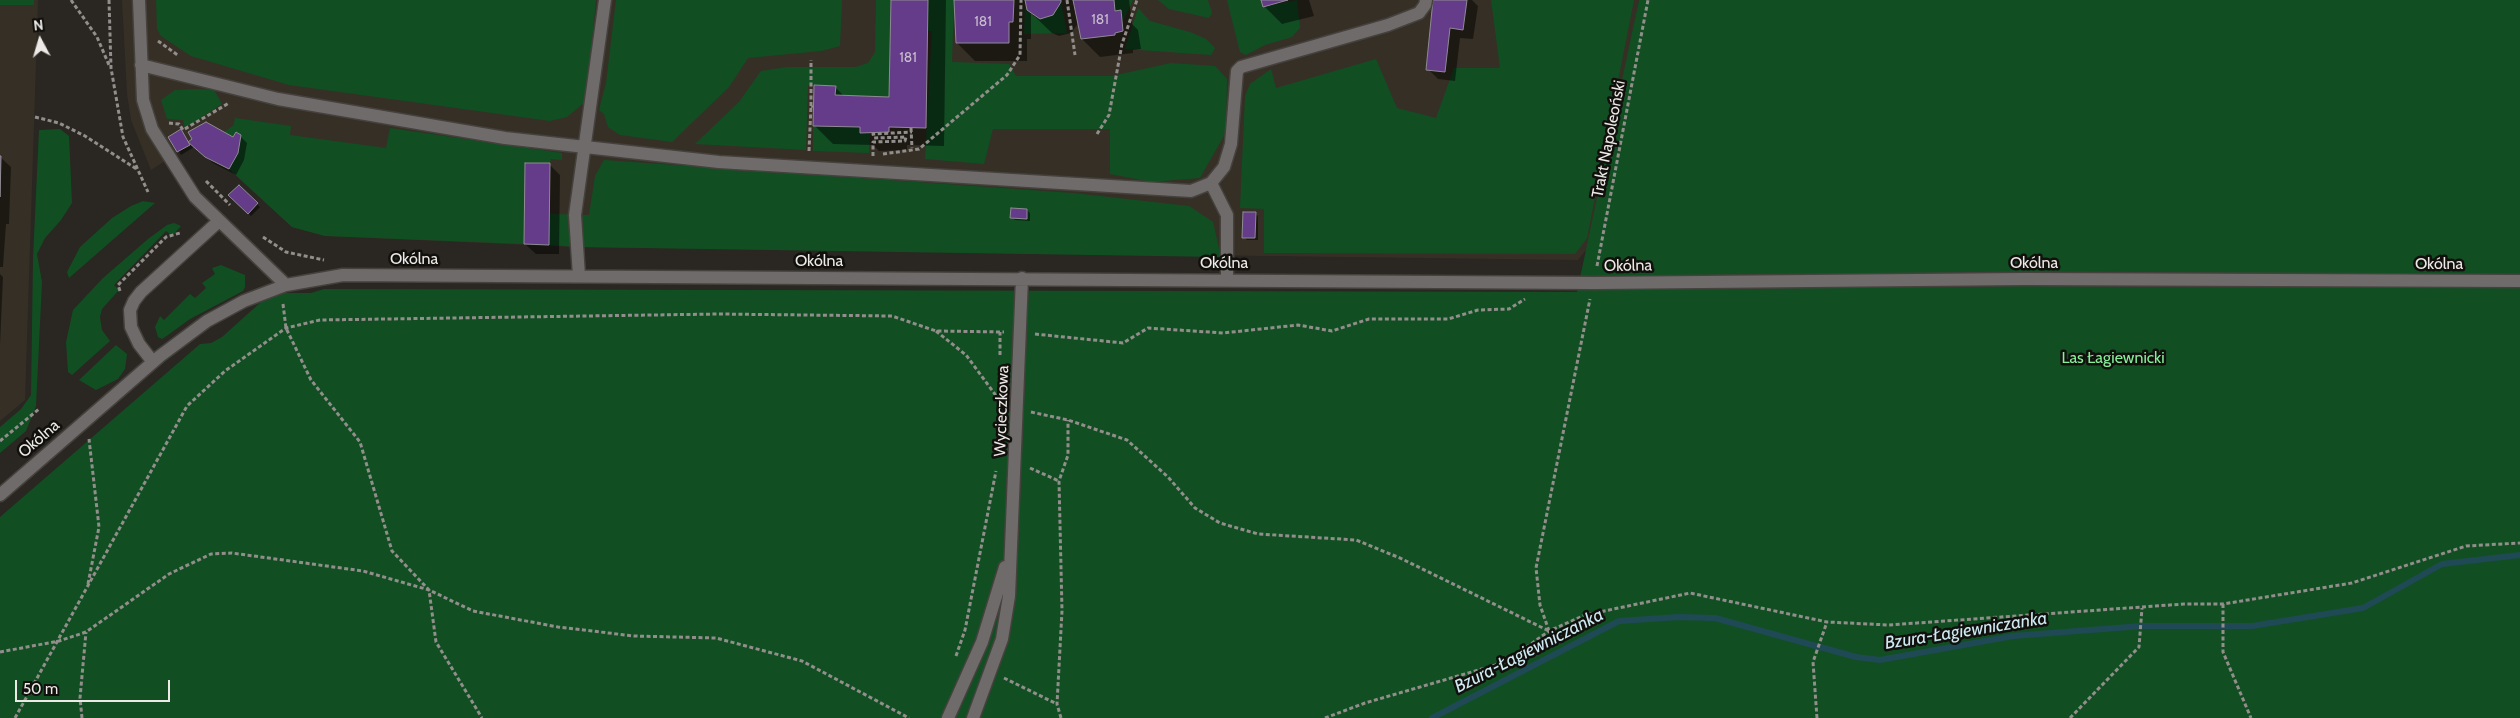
<!DOCTYPE html>
<meta charset="utf-8">
<style>
body{margin:0}
#map{position:relative;width:2520px;height:718px;overflow:hidden;background:#2a2621;font-family:Cabin,sans-serif}
canvas{display:block}
.north{position:absolute;left:15px;top:15px;width:50px;height:50px;-webkit-text-stroke:4px #11100d;paint-order:stroke;rotate:354deg;font-size:14px;font-weight:700;line-height:20px;text-align:center;color:#ece9e6}
.north::after{content:'';display:block;margin:auto;width:18px;height:22px;background:#ece9e6;clip-path:polygon(50% 0,100% 100%,50% 72%,0 100%)}
.scale{position:absolute;left:15px;top:680px;width:155px;height:22px;box-sizing:border-box;border:2px solid #ece9e6;border-top:0;padding-left:6px;font-size:15px;line-height:18px;white-space:nowrap;color:#ece9e6;-webkit-text-stroke:4px #11100d;paint-order:stroke}
</style>
<div id="map">
<canvas width="2520" height="718"></canvas>
<div class="north">N</div>
<div class="scale">50 m</div>
</div>
<script>
const context = document.querySelector('canvas').getContext('2d');
context.lineJoin = 'round';
function paint(path, color) {
  context.fillStyle = color;
  context.fill(path, 'evenodd');
}
function shape(rows) {
  const path = new Path2D();
  for (const r of rows) {
    path.moveTo(r[0], r[1]);
    for (let i = 2; i < r.length; i += 2) path.lineTo(r[i], r[i + 1]);
  }
  return path;
}
function stroke(path, color, width, dash) {
  context.strokeStyle = color;
  context.lineWidth = width;
  context.lineCap = dash ? 'butt' : 'round';
  context.setLineDash(dash || []);
  context.stroke(path);
}
function drawText(font, color, halo, rows, align = 'center') {
  context.font = font + ' Cabin,sans-serif';
  context.lineWidth = 5;
  context.setLineDash([]);
  context.textBaseline = 'middle';
  context.strokeStyle = halo;
  context.fillStyle = color;
  for (const [text, x, y, turn = 0] of rows) {
    context.save();
    context.translate(x, y);
    context.rotate((+turn || 0) * Math.PI / 180);
    context.textAlign = isNaN(turn) ? turn : align;
    if (halo) context.strokeText(text, 0, 0);
    context.fillText(text, 0, 0);
    context.restore();
  }
}
paint(shape([
 [0,0,38,0,25,400,0,421],
 [122,0,1639,0,1591,244,1578,260,576,247,325,236,292,227,229,169,205,157,190,145,151,170,131,120,127,94]
]), '#362f25');
paint(shape([
 [0,0,34,0,34,5,0,5],
 [156,0,596,0,586,101,567,117,550,121,289,85,191,56,161,36,157,29],
 [616,0,842,0,840,46,821,51,748,58,729,87,672,142,620,135,608,127,604,114,599,110,606,83],
 [876,0,891,0,889,97,835,95,835,86,808,85,806,150,695,144,739,102,761,71,787,67,856,67,868,63,875,52],
 [928,0,954,0,952,62,1009,64,1016,76,1112,76,1171,63,1215,66,1227,79,1226,132,1200,178,1151,182,1110,174,1110,129,993,129,984,164,925,159,932,31,928,31],
 [1114,0,1133,0,1122,23,1115,11],
 [1158,0,1208,0,1212,13,1209,18,1169,9],
 [1227,0,1261,0,1263,7,1297,0,1300,28,1292,37,1265,45,1246,55,1240,52],
 [1491,0,1634,0,1587,238,1575,254,1264,253,1264,209,1240,208,1245,96,1250,84,1271,69,1276,88,1376,59,1397,108,1436,118,1454,68,1500,68],
 [1639,0,2520,0,2520,718,0,718,0,517,200,344,211,343,222,337,271,293,311,293,324,289,1577,292],
 [1061,2,1067,33,1024,34,1025,4,1033,16,1040,19,1053,15],
 [1138,8,1150,21,1190,32,1206,39,1215,48,1211,55,1125,49],
 [198,89,214,90,222,104,185,128,183,120,167,119,161,100,175,90],
 [235,118,291,126,290,135,386,148,390,128,562,153,562,160,551,159,550,163,525,163,524,244,325,236,292,227,229,169,238,153,233,137,224,132,233,126],
 [813,126,860,127,860,133,870,133,869,153,813,151],
 [60,129,69,136,72,203,61,220,45,238,37,254,42,282,36,406,26,431,0,453,0,427,21,409,31,395,33,258,39,130],
 [604,160,1073,193,1189,206,1213,222,1221,257,576,247,549,245,550,214,589,215,595,176],
 [143,201,155,203,69,278,67,272,80,247,112,218,131,206],
 [174,223,181,226,172,236,166,231,114,285,119,290,102,309,100,317,102,330,110,341,72,375,68,372,66,342,73,310,103,278,148,239,167,225],
 [221,265,245,275,245,287,243,291,190,319,168,335,162,339,158,337,155,327,160,316,164,320,190,294,195,298,206,288,202,283,215,274,212,268],
 [116,345,127,354,125,369,118,379,96,390,79,380]
]), '#114f23');
paint(shape([
 [892,0,946,0,944,146,907,145,907,150,879,151,873,145,833,144,814,125,835,87,845,97,890,98],
 [955,0,1129,0,1132,24,1138,30,1141,49,1133,50,1133,53,1100,57,1082,39,1080,21,1071,33,1059,36,1052,33,1031,13,1031,39,1027,39,1027,61,975,61,957,43],
 [1262,0,1309,0,1314,16,1282,24,1264,6],
 [1434,0,1472,0,1478,6,1473,39,1460,38,1455,81,1438,79,1428,69],
 [184,134,189,143,234,138,240,136,247,143,244,160,236,175,213,163,194,147,181,155,170,137],
 [0,157,11,167,9,224,6,224,3,267,0,267,0,272],
 [550,165,560,175,559,254,536,254,525,244],
 [239,187,260,207,251,216,230,195],
 [1027,210,1030,213,1030,221,1015,220,1012,217],
 [1255,213,1258,216,1258,240,1247,240,1244,237],
 [0,274,3,277,0,345]
]), '#0007');
stroke(shape([
 [1432,718,1619,621,1679,617,1715,618,1856,657,1880,660,2013,636,2142,626,2252,626,2363,608,2442,564,2520,555]
]), '#1f4a55', 6);
const building = shape([
 [891,0,928,0,926,128,889,127,889,132,860,133,860,127,813,126,814,85,836,86,835,95,889,97,891,0],
 [954,0,1014,0,1013,22,1009,22,1009,43,956,43,954,0],
 [1025,0,1061,0,1061,2,1053,15,1040,19,1027,10,1025,0],
 [1073,0,1114,0,1115,11,1121,10,1123,31,1115,33,1115,35,1081,39,1073,0],
 [1261,0,1288,0,1263,7,1261,0],
 [1433,0,1467,0,1463,30,1450,28,1445,72,1426,70,1433,0],
 [206,122,233,137,236,132,241,135,238,153,229,169,205,157,188,142,192,139,188,132,206,122],
 [181,129,190,145,177,152,168,137,181,129],
 [0,156,1,156,0,197,0,156],
 [525,163,550,163,549,245,524,244,525,163],
 [239,185,258,203,248,214,228,195,239,185],
 [1011,208,1027,209,1027,219,1010,218,1011,208],
 [1243,212,1256,212,1255,238,1242,238,1243,212]
]);
paint(building, '#643c89');
stroke(building, '#8e8b92', 1);
const minor = shape([
 [139,0,143,100,152,129,195,197,286,285],
 [141,65,278,99,505,138,719,162,1191,191,1211,183,1224,167,1231,144,1237,71,1241,67,1388,25,1419,13,1425,5,1426,0],
 [1211,183,1227,215,1227,279],
 [579,276,575,215,605,0],
 [153,362,139,344,131,327,130,310,134,301,141,292,219,221],
 [0,495,160,356,207,321,244,301,286,285,343,275,1594,283,2025,279,2520,281],
 [948,718,982,642,1005,567],
 [973,718,1002,639,1009,596,1022,278]
]);
stroke(minor, '#45413d', 15);
stroke(shape([
 [71,0,97,37,109,65],
 [109,0,111,68,123,137,148,192],
 [1067,0,1075,55],
 [158,41,179,56],
 [811,106,811,60],
 [35,117,59,123,85,136,138,170],
 [169,123,179,124,183,130,229,103],
 [911,128,912,148],
 [1097,134,1109,115,1122,44,1137,0],
 [809,151,811,106,813,107],
 [883,154,919,149,1007,75,1020,55,1021,0],
 [873,156,873,142,905,141,906,137,874,138,873,134,912,132],
 [206,181,230,205],
 [263,237,286,252,324,260],
 [1597,266,1648,0],
 [120,291,118,285,166,237,180,233],
 [283,304,286,328,311,380,360,442,392,551,429,590,436,642,482,718],
 [936,331,966,355,1000,401],
 [1035,334,1123,343,1148,328,1223,333,1298,325,1332,331,1369,319,1448,319,1478,310,1509,309,1525,299],
 [1000,355,1000,332],
 [1031,412,1068,420,1127,440,1168,477,1195,508,1220,523,1258,534,1356,540,1400,558,1549,631],
 [0,441,39,409],
 [1030,468,1059,481],
 [88,584,99,527,89,439],
 [2223,604,2223,652,2251,718],
 [1549,631,1540,605,1536,568,1590,299],
 [0,652,59,641,86,632,169,574,211,554,232,553,363,571,429,590,473,611,558,627,634,636,716,638,802,661,909,718],
 [956,656,965,630,996,471],
 [1004,678,1057,704],
 [15,718,187,406,225,371,286,328,320,320,719,314,892,316,936,331,1004,332],
 [82,718,80,698,86,632],
 [1061,718,1057,704,1062,611,1059,481,1068,455,1068,420],
 [1325,718,1365,703,1506,662,1549,631,1585,615,1690,593,1827,622,1889,625,2184,604,2223,604,2352,583,2466,546,2520,543],
 [1817,718,1813,662,1827,622],
 [2070,718,2139,647,2142,608]
]), '#928e8b', 3, [4, 2.5]);
stroke(minor, '#6f6b6b', 12);
drawText('14px', '#cabecf', null, [
 ["181",1100,20],
 ["181",983,22],
 ["181",908,58]
]);
drawText('16px', '#ece9e6', '#11100d', [
 ["Trakt Napoleoński",1609,139,-79],
 ["Okólna",414,259],
 ["Okólna",819,261],
 ["Okólna",1224,263],
 ["Okólna",2034,263],
 ["Okólna",2439,264],
 ["Okólna",1628,266,-1],
 ["Wycieczkowa",1002,411,-88],
 ["Okólna",39,439,-41]
]);
drawText('16px', '#84f099', '#11100d', [
 ["Las Łagiewnicki",2113,358]
]);
drawText('italic 18px', '#ceeaf2', '#11100d', [
 ["Bzura-Łagiewniczanka",1966,631,-9],
 ["Bzura-Łagiewniczanka",1529,651,-27]
]);
</script>
